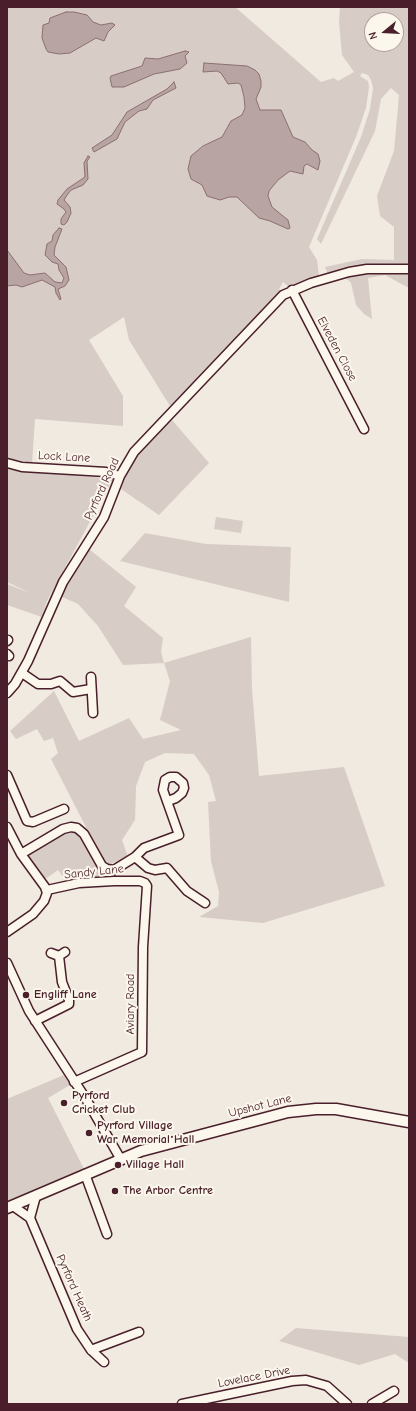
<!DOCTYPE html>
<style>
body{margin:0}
#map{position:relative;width:416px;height:1411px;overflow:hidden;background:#f0eae0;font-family:"Comic Neue",sans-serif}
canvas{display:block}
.frame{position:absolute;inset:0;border:8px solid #4a1f2b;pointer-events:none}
.north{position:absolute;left:364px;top:12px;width:40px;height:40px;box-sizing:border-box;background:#fbf7ec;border:1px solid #b4a19f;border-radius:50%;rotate:252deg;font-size:11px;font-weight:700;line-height:16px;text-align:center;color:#4a1f2b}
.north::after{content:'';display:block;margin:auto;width:14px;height:18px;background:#4a1f2b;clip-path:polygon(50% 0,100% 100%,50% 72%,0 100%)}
</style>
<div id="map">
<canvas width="416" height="1411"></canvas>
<div class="frame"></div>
<div class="north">N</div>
</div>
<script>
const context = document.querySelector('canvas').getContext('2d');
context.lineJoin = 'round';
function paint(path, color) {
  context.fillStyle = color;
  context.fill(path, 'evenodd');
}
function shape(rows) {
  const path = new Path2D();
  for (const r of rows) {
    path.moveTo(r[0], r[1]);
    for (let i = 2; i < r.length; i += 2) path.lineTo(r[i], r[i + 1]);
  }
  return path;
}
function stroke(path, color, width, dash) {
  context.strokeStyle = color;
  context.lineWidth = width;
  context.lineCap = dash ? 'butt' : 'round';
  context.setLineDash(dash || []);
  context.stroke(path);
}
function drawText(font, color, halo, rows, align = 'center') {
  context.font = font + ' "Comic Neue",sans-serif';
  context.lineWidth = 4;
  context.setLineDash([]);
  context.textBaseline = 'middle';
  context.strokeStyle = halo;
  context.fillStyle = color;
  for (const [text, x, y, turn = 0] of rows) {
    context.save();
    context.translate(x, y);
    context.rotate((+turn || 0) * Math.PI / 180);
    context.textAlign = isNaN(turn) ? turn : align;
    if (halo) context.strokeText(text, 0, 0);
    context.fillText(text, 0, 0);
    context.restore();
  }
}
paint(shape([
 [7,7,235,7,321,82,334,78,338,81,354,72,342,55,339,22,340,7,409,7,409,266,328,274,325,267,362,259,394,260,394,227,380,216,377,196,394,151,399,95,391,88,381,99,375,131,321,244,317,239,361,137,370,109,373,88,371,80,368,75,362,73,360,76,368,81,369,87,366,108,356,137,309,247,317,260,319,276,292,286,289,287,283,282,279,289,283,293,170,406,129,340,124,317,89,340,123,396,123,426,35,419,32,463,7,458],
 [372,20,396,20,396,44,372,44],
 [367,271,409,272,409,288,385,275,368,278,372,319,364,314,356,305,351,283,346,278,350,274],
 [172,420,209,463,159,515,121,489,131,460],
 [7,467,11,469,113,479,47,601,42,617,7,605,7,584,30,593,7,582],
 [216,517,243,521,241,533,214,529],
 [145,533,206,544,291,547,289,602,120,561],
 [89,549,136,587,124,606,163,638,161,652,164,663,251,637,252,689,259,776,344,767,385,886,263,923,199,917,218,906,219,892,211,861,208,802,216,801,209,775,194,754,165,753,145,762,136,786,135,820,122,840,128,857,106,866,51,759,58,753,53,738,44,741,37,729,16,739,10,731,54,691,79,741,129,718,143,739,181,730,160,720,170,681,164,663,123,665,98,626,78,604,60,596],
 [72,830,81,839,107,875,66,881,58,870,44,880,26,855],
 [64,1075,70,1085,48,1098,84,1169,7,1201,7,1099],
 [296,1328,409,1337,409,1363,395,1354,359,1365,279,1341]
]), '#d8ccc6');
const water = shape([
 [66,12,74,12,87,15,93,22,101,25,112,23,115,25,108,32,104,41,96,38,70,53,59,54,48,52,46,49,42,38,43,25,49,23,50,18,66,12],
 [185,51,189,52,185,56,187,63,180,69,154,74,124,87,112,87,110,78,111,76,142,66,145,58,158,59,185,51],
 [204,63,247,66,255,70,259,74,261,81,261,87,256,99,260,110,281,110,293,137,305,142,312,150,318,154,320,161,318,170,307,164,304,166,303,174,290,171,278,180,269,191,268,196,272,207,288,220,290,228,288,229,270,221,259,218,237,197,229,197,220,200,207,196,202,185,191,179,188,169,191,156,203,146,222,137,231,121,242,115,245,108,244,97,241,85,238,83,228,84,221,73,217,71,203,72,204,63],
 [174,82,176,88,153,100,147,109,139,111,125,122,117,139,94,152,92,148,112,135,127,112,167,89,174,82],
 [88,156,90,157,87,161,88,179,83,185,71,190,67,195,64,200,70,207,71,213,67,222,64,225,61,224,61,219,66,212,64,209,57,204,58,200,67,189,85,177,84,163,88,156],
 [59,228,62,229,55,247,54,255,66,267,69,280,65,286,58,289,61,299,60,300,56,293,55,287,42,280,22,287,16,285,7,286,7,250,24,273,30,275,45,273,55,282,62,283,64,278,59,270,58,264,52,262,45,255,47,244,52,241,53,235,59,228]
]);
paint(water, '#b8a4a2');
stroke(water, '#8c6f72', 1);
const minor = shape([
 [292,290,364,429],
 [7,463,22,467,106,472,120,476],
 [7,641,8,640],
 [7,654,9,656],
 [22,673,38,684,51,684,60,681,73,692,91,689],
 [91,677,93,713],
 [7,693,15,684,28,661,63,582,104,517,120,476,134,452,283,295,311,283,349,272,367,269,409,269],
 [7,775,27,821,33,822,64,809],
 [7,827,21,854,45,887,47,893,44,901,33,914,7,932],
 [21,854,63,829,71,827,77,828,84,834,102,866,107,869,114,870,135,857,144,848,179,835,163,790,165,780,170,777,176,777,183,783,184,788,182,793,176,798,168,801],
 [135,857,148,868,155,870,167,868,187,891,205,903],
 [47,890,79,883,114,881,140,881,145,883,147,886,143,947,142,1052,74,1082],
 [51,953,59,956,65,952],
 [7,963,29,1011,86,1099,120,1158],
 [35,1021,69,1004,69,1000,62,982,59,956],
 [85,1174,107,1234],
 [13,1206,30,1218,77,1329,91,1350,104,1362],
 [30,1218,36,1196],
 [91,1350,139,1332],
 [182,1404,292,1381,306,1380,327,1386,347,1404],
 [372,1404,394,1391]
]);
const major = shape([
 [7,1208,141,1151,288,1112,316,1109,336,1109,409,1122]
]);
stroke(minor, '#4a1f2b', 11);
stroke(major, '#4a1f2b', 13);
stroke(minor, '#fbf7ec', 8);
stroke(major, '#fbf7ec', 10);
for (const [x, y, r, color] of [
 [26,995,4,"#4a1f2b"],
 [64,1103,4,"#4a1f2b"],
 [89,1133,4,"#4a1f2b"],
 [118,1165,4,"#4a1f2b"],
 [115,1191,4,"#4a1f2b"]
]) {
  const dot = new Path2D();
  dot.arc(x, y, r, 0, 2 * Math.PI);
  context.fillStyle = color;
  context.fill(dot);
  stroke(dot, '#fbf7ec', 1.5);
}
drawText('12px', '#4a1f2b', '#fbf7ec', [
 ["Elveden Close",337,349,62],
 ["Lock Lane",64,457,3],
 ["Pyrford Road",102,489,-65],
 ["Sandy Lane",94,872,-6],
 ["Aviary Road",131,1004,-90],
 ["Upshot Lane",260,1106,-14],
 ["Pyrford Heath",74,1288,66],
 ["Lovelace Drive",254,1377,-11]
]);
drawText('bold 12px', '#4a1f2b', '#fbf7ec', [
 ["Engliff Lane",34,995],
 ["Pyrford",72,1096],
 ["Cricket Club",72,1110],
 ["Pyrford Village",97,1126],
 ["War Memorial Hall",97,1140],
 ["Village Hall",126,1165],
 ["The Arbor Centre",123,1191]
], 'left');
</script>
